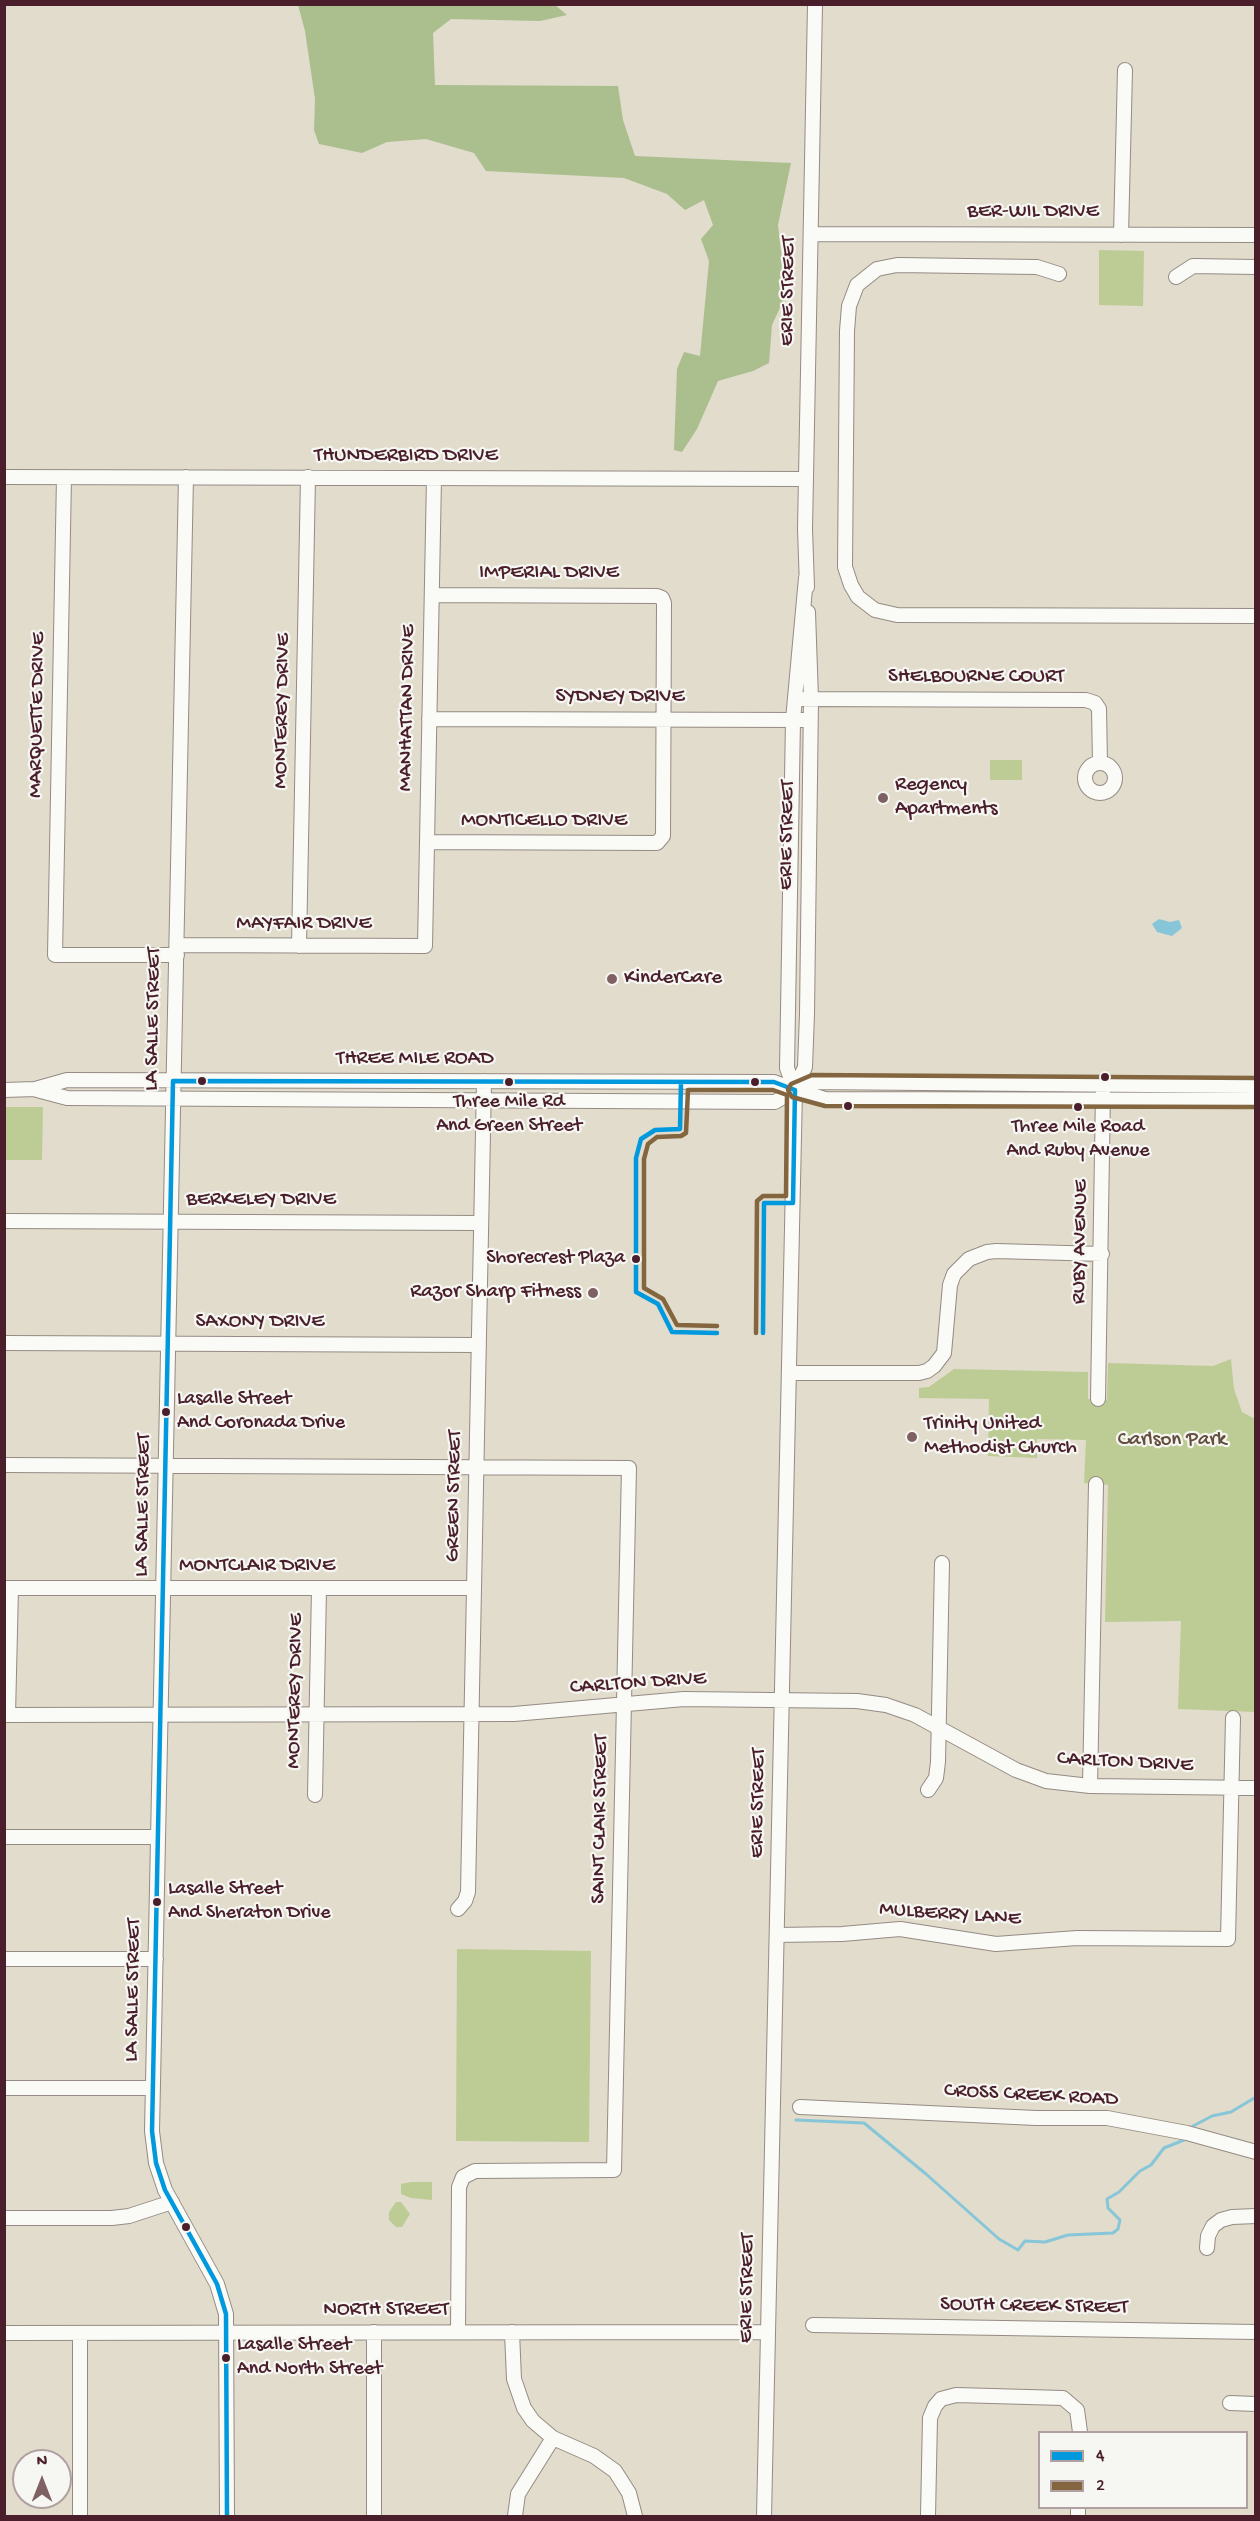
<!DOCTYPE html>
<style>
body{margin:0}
#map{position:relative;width:1260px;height:2521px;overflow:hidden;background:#e1dccb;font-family:"Gochi Hand",sans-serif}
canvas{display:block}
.frame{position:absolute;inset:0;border:6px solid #4a1f2b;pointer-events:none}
.legend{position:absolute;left:1038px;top:2431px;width:210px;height:78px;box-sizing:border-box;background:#f6f6f2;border:2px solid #b1a0a2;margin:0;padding:8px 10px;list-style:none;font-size:18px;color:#4a1f2b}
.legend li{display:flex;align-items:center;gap:12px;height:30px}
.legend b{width:30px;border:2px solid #b1a0a2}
.north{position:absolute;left:12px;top:2449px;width:60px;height:60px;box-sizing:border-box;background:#f6f6f2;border:2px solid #b1a0a2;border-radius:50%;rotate:0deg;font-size:16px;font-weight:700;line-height:24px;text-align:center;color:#4a1f2b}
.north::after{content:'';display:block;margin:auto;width:21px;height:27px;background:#7f6163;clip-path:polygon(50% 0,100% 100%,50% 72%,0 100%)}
</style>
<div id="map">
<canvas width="1260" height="2521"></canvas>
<div class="frame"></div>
<ul class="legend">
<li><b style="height:8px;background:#09d"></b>4</li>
<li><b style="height:8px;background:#83653f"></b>2</li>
</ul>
<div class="north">N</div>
</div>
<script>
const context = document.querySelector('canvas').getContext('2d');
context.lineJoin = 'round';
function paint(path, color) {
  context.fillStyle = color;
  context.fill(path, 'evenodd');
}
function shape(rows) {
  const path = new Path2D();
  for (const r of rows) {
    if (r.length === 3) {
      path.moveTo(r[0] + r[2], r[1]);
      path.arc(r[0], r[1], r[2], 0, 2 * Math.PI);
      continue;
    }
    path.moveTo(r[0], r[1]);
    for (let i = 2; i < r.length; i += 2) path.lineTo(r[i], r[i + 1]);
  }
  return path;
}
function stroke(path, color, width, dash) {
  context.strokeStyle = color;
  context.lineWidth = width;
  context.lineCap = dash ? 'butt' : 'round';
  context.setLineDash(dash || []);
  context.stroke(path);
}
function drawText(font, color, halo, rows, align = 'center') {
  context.font = font + ' "Gochi Hand",sans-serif';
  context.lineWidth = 4.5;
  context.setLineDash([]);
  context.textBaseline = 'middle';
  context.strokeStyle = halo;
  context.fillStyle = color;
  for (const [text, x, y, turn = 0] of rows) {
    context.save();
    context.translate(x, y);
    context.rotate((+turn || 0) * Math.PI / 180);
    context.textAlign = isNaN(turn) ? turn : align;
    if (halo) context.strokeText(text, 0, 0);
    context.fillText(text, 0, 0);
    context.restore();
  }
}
paint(shape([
 [1099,250,1144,251,1143,306,1099,305],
 [990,760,1022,760,1022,780,990,780],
 [5,1107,43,1107,42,1160,5,1160],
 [1231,1359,1234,1389,1242,1412,1255,1419,1255,1712,1178,1709,1181,1621,1105,1622,1108,1485,1084,1483,1086,1440,1037,1439,1037,1458,988,1456,989,1399,919,1398,919,1388,929,1387,954,1369,1088,1372,1088,1399,1107,1400,1108,1363,1213,1366],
 [457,1949,591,1951,589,2142,456,2141],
 [411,2182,432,2182,432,2200,411,2198,401,2194,401,2184],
 [396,2202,401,2202,410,2214,402,2227,396,2227,389,2220,389,2212]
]), '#bdcc95');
paint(shape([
 [298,5,555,5,567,15,540,21,451,19,433,33,435,85,618,86,623,120,635,156,791,163,778,225,786,295,772,325,769,363,753,371,718,381,697,429,682,452,674,450,677,369,684,352,700,356,709,261,701,239,713,225,704,200,685,210,667,194,624,178,486,171,474,153,426,139,387,142,362,153,319,144,314,130,315,99,305,31]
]), '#abbe8e');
paint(shape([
 [1159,919,1170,922,1179,920,1182,928,1172,936,1157,932,1152,924]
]), '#87c6d8');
stroke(shape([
 [796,2120,864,2123,926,2174,999,2239,1018,2250,1025,2241,1045,2242,1068,2235,1113,2233,1118,2229,1120,2220,1108,2208,1107,2199,1119,2192,1140,2171,1151,2165,1164,2148,1184,2140],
 [1193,2126,1212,2116,1231,2112,1256,2097]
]), '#87c6d8', 3);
const minor = shape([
 [811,234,1256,235],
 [1121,235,1125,70],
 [1059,274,1037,267,897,265,877,269,857,285,849,306,847,331,845,567,851,585,858,597,875,610,897,615,1256,616],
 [1176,277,1193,266,1256,267],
 [4,477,806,479],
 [64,477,55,955,177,955],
 [186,477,152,2131,156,2163,165,2190,217,2284,226,2314,227,2516],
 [807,587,805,529,815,4],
 [802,699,1086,700,1095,703,1099,709,1100,763],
 [429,719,803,720],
 [1100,778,15],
 [427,842,657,843,663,836,664,603,662,598,657,596,432,595],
 [177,945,425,946,434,478],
 [299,946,308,477],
 [1256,1086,812,1082,795,1090,825,1099,1256,1100],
 [4,1090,35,1089,67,1080,774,1082,795,1090],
 [37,1090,67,1098,775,1102,795,1090],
 [795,1090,805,1067,807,1014,811,699,808,612],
 [4,1221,481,1223],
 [4,1343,479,1345],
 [789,1373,919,1373,927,1371,934,1366,944,1353,950,1285,954,1274,969,1259,987,1252,996,1251,1102,1254],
 [1098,1399,1103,1092],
 [4,1465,629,1468,614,2170,475,2171,463,2177,459,2187,458,2332],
 [4,1588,474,1588],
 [4,1715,514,1714,684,1699,857,1701,886,1705,915,1715,1016,1770,1046,1781,1090,1786,1256,1788],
 [8,1715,11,1588],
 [1090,1786,1096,1484],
 [928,1790,936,1778,938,1762,942,1563],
 [315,1795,319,1588],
 [4,1837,158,1837],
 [458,1909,465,1901,468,1892,484,1081],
 [777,1935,842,1934,900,1929,996,1944,1077,1938,1228,1939,1233,1718],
 [4,1959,156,1959],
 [4,2088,153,2088],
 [800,2107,1036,2118,1107,2118,1187,2133,1256,2152],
 [4,2218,112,2218,129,2216,172,2202],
 [1207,2248,1208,2236,1213,2226,1221,2220,1232,2217,1256,2216],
 [813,2325,1256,2332],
 [374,2332,374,2516],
 [512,2332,514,2379,524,2408,533,2421,553,2438,594,2456,615,2471,629,2493,635,2516],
 [4,2333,768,2332],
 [80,2333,80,2516],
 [1230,2403,1256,2404],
 [515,2516,518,2494,553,2438],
 [764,2516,795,1090,787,1068,793,720,806,578],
 [928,2516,930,2418,935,2406,941,2399,956,2395,1063,2398,1077,2410,1080,2432],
 [1078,2516,1078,2508]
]);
stroke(minor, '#958b84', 16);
stroke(minor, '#fafaf7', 14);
stroke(shape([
 [681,1082,680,1129,655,1130,641,1139,636,1158,636,1292,658,1304,672,1332,717,1333],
 [227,2516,226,2314,217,2284,165,2190,156,2163,152,2131,173,1081,774,1082,795,1090,793,1203,764,1203,763,1333]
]), '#09d', 4.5);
stroke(shape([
 [1256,1078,812,1075,791,1084,788,1090,792,1097,825,1106,1256,1107],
 [717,1326,677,1325,663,1299,644,1288,644,1159,648,1144,657,1137,681,1136,686,1133,688,1090,773,1090,787,1095,786,1196,763,1196,757,1201,756,1333]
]), '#83653f', 4.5);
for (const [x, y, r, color] of [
 [883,798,6,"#7f6163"],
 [612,979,6,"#7f6163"],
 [1105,1077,5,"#4a1f2b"],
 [202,1081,5,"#4a1f2b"],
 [509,1082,5,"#4a1f2b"],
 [755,1082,5,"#4a1f2b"],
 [848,1106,5,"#4a1f2b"],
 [1078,1107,5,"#4a1f2b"],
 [636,1259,5,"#4a1f2b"],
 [593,1293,6,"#7f6163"],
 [166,1412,5,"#4a1f2b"],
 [912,1437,6,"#7f6163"],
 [157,1902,5,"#4a1f2b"],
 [186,2227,5,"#4a1f2b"],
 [226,2358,5,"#4a1f2b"]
]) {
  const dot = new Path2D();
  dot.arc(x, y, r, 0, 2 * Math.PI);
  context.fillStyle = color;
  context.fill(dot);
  stroke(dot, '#f6f6f2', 2);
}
drawText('20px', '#4a1f2b', '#f6f6f2', [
 ["Three Mile Rd",509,1103,"center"],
 ["And Green Street",509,1127,"center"],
 ["Three Mile Road",1078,1128,"center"],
 ["And Ruby Avenue",1078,1152,"center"],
 ["Shorecrest Plaza",625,1259,"right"],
 ["Lasalle Street",177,1400],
 ["And Coronada Drive",177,1424],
 ["Lasalle Street",168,1890],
 ["And Sheraton Drive",168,1914],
 ["Lasalle Street",237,2346],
 ["And North Street",237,2370]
], 'left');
drawText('21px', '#4a1f2b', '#f6f6f2', [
 ["BER-WIL DRIVE",1033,213],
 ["ERIE STREET",789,291,-89],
 ["THUNDERBIRD DRIVE",406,457],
 ["IMPERIAL DRIVE",549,574],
 ["SHELBOURNE COURT",976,678],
 ["SYDNEY DRIVE",620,698],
 ["MANHATTAN DRIVE",408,708,-89],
 ["MONTEREY DRIVE",283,711,-89],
 ["MARQUETTE DRIVE",38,715,-89],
 ["MONTICELLO DRIVE",544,822],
 ["ERIE STREET",788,835,-89],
 ["MAYFAIR DRIVE",304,925],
 ["LA SALLE STREET",154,1019,-89],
 ["THREE MILE ROAD",415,1060],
 ["BERKELEY DRIVE",261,1201],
 ["RUBY AVENUE",1081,1242,-89],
 ["SAXONY DRIVE",260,1323],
 ["GREEN STREET",455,1496,-89],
 ["LA SALLE STREET",144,1505,-89],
 ["MONTCLAIR DRIVE",257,1567],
 ["CARLTON DRIVE",638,1684,-4],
 ["MONTEREY DRIVE",296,1691,-89],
 ["CARLTON DRIVE",1125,1763,3],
 ["ERIE STREET",759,1803,-89],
 ["SAINT CLAIR STREET",601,1819,-89],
 ["MULBERRY LANE",950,1915,4],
 ["LA SALLE STREET",134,1990,-89],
 ["CROSS CREEK ROAD",1031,2096,3],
 ["ERIE STREET",748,2288,-89],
 ["SOUTH CREEK STREET",1034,2307,1],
 ["NORTH STREET",386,2311]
]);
drawText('21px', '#4a1f2b', '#f6f6f2', [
 ["Regency",895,786],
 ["Apartments",895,810],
 ["KinderCare",624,979],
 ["Razor Sharp Fitness",581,1293,"right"],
 ["Trinity United",924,1425],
 ["Methodist Church",924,1449]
], 'left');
drawText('21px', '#644f3d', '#f6f6f2', [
 ["Carlson Park",1172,1441]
]);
</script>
